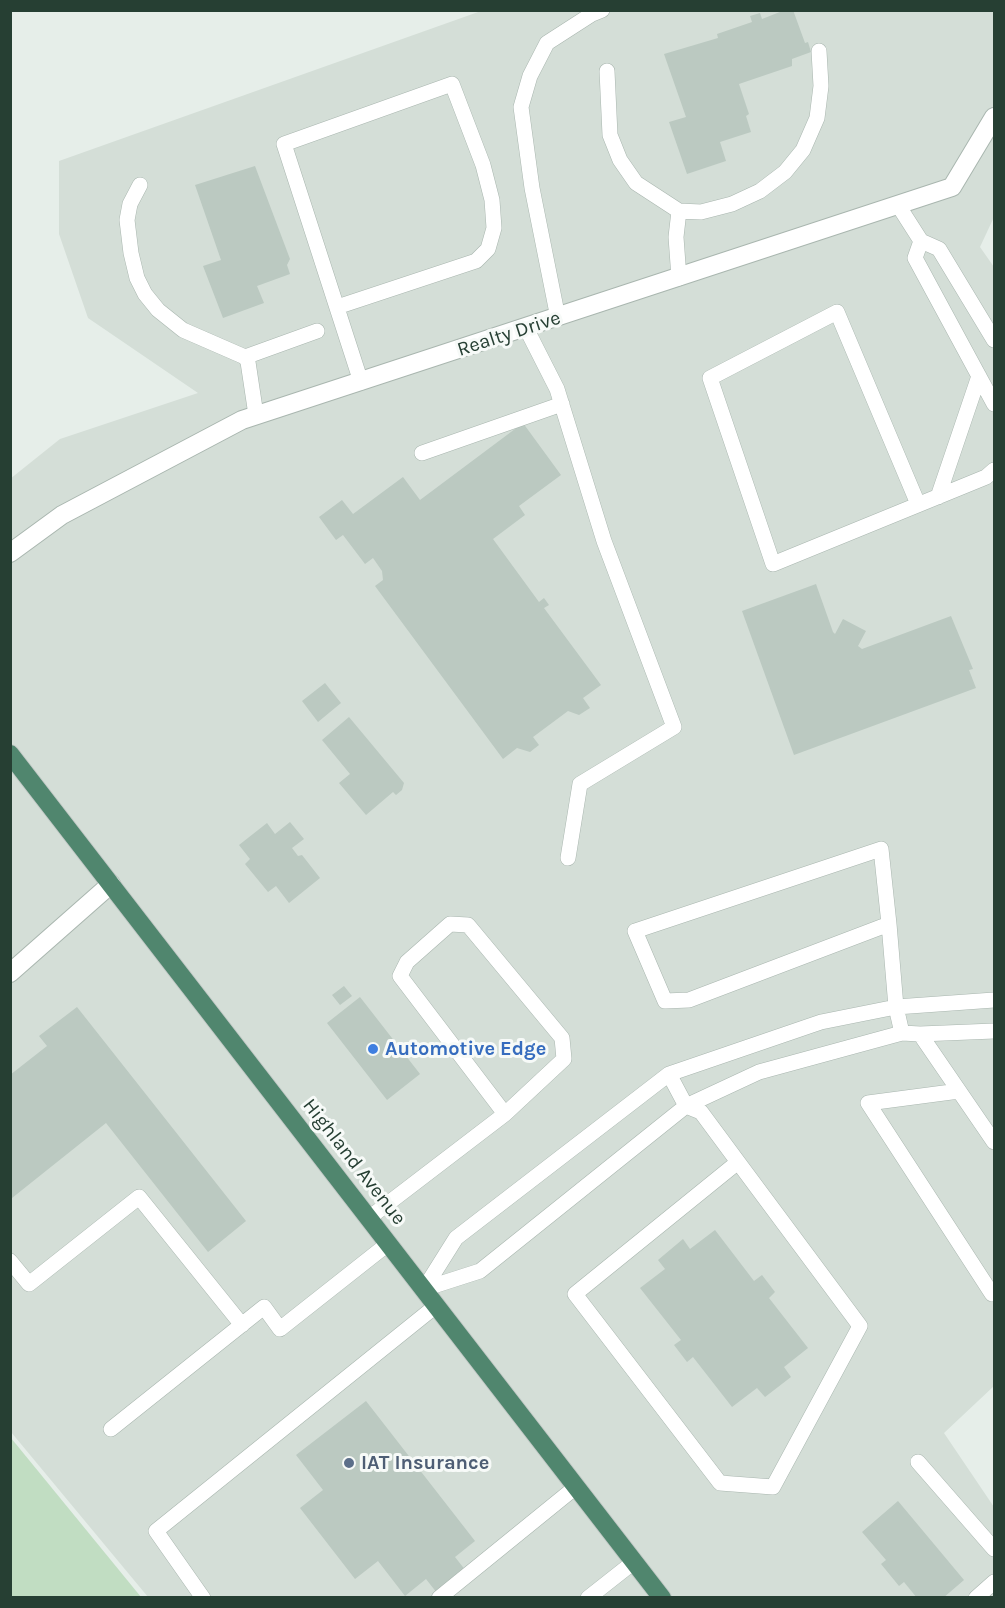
<!DOCTYPE html>
<style>
body{margin:0}
#map{position:relative;width:1005px;height:1608px;overflow:hidden;background:#e6eee9;font-family:Karla,sans-serif}
canvas{display:block}
.frame{position:absolute;inset:0;border:12px solid #263f33;pointer-events:none}
</style>
<div id="map">
<canvas width="1005" height="1608"></canvas>
<div class="frame"></div>
</div>
<script>
const context = document.querySelector('canvas').getContext('2d');
context.lineJoin = 'round';
function paint(path, color) {
  context.fillStyle = color;
  context.fill(path, 'evenodd');
}
function shape(rows) {
  const path = new Path2D();
  for (const r of rows) {
    path.moveTo(r[0], r[1]);
    for (let i = 2; i < r.length; i += 2) path.lineTo(r[i], r[i + 1]);
  }
  return path;
}
function stroke(path, color, width, dash) {
  context.strokeStyle = color;
  context.lineWidth = width;
  context.lineCap = dash ? 'butt' : 'round';
  context.setLineDash(dash || []);
  context.stroke(path);
}
function drawText(font, color, halo, rows, align = 'center') {
  context.font = font + ' Karla,sans-serif';
  context.lineWidth = 6;
  context.setLineDash([]);
  context.textBaseline = 'middle';
  context.strokeStyle = halo;
  context.fillStyle = color;
  for (const [text, x, y, turn = 0] of rows) {
    context.save();
    context.translate(x, y);
    context.rotate((+turn || 0) * Math.PI / 180);
    context.textAlign = isNaN(turn) ? turn : align;
    if (halo) context.strokeText(text, 0, 0);
    context.fillText(text, 0, 0);
    context.restore();
  }
}
paint(shape([
 [481,11,994,11,994,217,980,247,994,267,994,1386,944,1433,994,1507,994,1597,148,1597,11,1432,10,479,60,439,198,393,88,318,59,234,59,161]
]), '#d4ded7');
paint(shape([
 [10,1438,11,1438,141,1597,11,1597]
]), '#c1ddc2');
paint(shape([
 [785,10,793,10,805,43,808,42,811,52,792,59,792,66,739,84,749,114,746,116,751,132,720,142,726,161,687,174,669,122,686,117,664,54,718,38,717,34,752,22,750,16,760,13,762,19],
 [255,166,290,259,287,265,290,274,257,286,264,303,223,318,203,266,221,260,195,185],
 [523,423,561,475,519,506,525,515,493,539,539,602,544,598,549,605,544,608,601,685,583,698,590,708,579,715,568,711,533,737,539,745,530,752,517,748,503,759,375,586,383,580,382,571,373,558,365,564,343,535,336,540,319,517,342,500,353,514,403,477,420,500],
 [816,584,833,632,835,634,843,619,866,631,858,646,862,649,951,616,973,669,969,670,976,688,794,755,742,611],
 [325,683,341,703,318,722,302,701],
 [349,717,404,783,402,790,396,795,393,792,366,815,339,783,350,774,322,740],
 [290,822,304,839,292,848,298,856,302,855,320,878,289,903,276,886,268,892,245,864,250,859,239,845,267,823,275,834],
 [344,986,352,996,340,1005,332,995],
 [360,997,420,1074,387,1100,327,1023],
 [77,1007,246,1221,208,1252,106,1123,12,1198,10,1197,10,1075,47,1046,39,1036],
 [715,1230,754,1281,762,1275,775,1292,769,1298,808,1348,784,1367,791,1377,765,1397,757,1388,732,1407,693,1357,687,1362,674,1345,681,1340,640,1288,665,1269,658,1260,683,1239,690,1249],
 [366,1401,475,1541,455,1557,466,1571,437,1593,426,1579,405,1596,378,1561,355,1579,300,1508,323,1490,296,1455],
 [898,1501,964,1580,943,1598,917,1598,904,1582,899,1586,881,1564,886,1560,862,1532]
]), '#bbc9c1');
const service = shape([
 [607,71,610,135,620,160,636,183,679,211,676,237,679,278],
 [140,185,130,204,127,220,131,253,137,278,145,294,158,310,183,330,245,357,248,362,256,415],
 [898,205,921,241,939,249,994,340],
 [679,211,701,212,732,204,760,191,785,172,803,150,817,118,821,86,819,51],
 [921,241,915,258,994,404],
 [337,307,476,261,488,249,494,228,492,200,483,165,452,84,284,144,361,382],
 [558,318,532,188,521,107,530,76,547,43,592,14,602,10],
 [526,328,557,389,604,541,674,727,580,784,568,858],
 [245,357,317,331],
 [422,453,562,404],
 [938,497,979,376],
 [918,504,837,312,710,378,773,564,986,477,994,470],
 [889,924,689,1000,665,1001,635,931,881,849,889,924,896,1007,902,1033],
 [920,1034,994,1142],
 [669,1074,686,1106,701,1112,738,1162,860,1326,773,1487,720,1483,575,1294,738,1162],
 [959,1091,868,1103,992,1294,994,1292],
 [369,1218,505,1114,400,976,407,962,450,924,468,925,562,1038,564,1059,505,1114],
 [10,1261,29,1284,139,1197,242,1325],
 [424,1289,456,1238,669,1074,821,1022,896,1007,994,1000],
 [424,1289,480,1271,686,1106,759,1072,902,1033,920,1034,994,1031],
 [111,1429,264,1307,280,1329,389,1243],
 [918,1462,994,1549],
 [203,1598,156,1531,437,1305],
 [439,1598,577,1486],
 [588,1598,635,1561],
 [976,1598,994,1582]
]);
const minor = shape([
 [10,553,62,515,242,420,952,187,994,117],
 [10,973,111,884]
]);
const trunk = shape([
 [10,754,662,1598]
]);
stroke(service, '#a9b6af', 16);
stroke(minor, '#a9b6af', 20);
stroke(trunk, '#c2c9c6', 20);
stroke(service, '#fff', 15);
stroke(minor, '#fff', 18);
stroke(trunk, '#50866e', 18);
for (const [x, y, r, color] of [
 [373,1049,6,"#3f7fe0"],
 [349,1463,6,"#5c6f8a"]
]) {
  const dot = new Path2D();
  dot.arc(x, y, r, 0, 2 * Math.PI);
  context.fillStyle = color;
  context.fill(dot);
  stroke(dot, '#f7faf8', 2);
}
drawText('20px', '#263f33', '#f7faf8', [
 ["Realty Drive",509,334,-18],
 ["Highland Avenue",354,1162,52]
]);
drawText('bold 20px', '#366cbe', '#f7faf8', [
 ["Automotive Edge",385,1049]
], 'left');
drawText('bold 20px', '#4e5e75', '#f7faf8', [
 ["IAT Insurance",361,1463]
], 'left');
</script>
